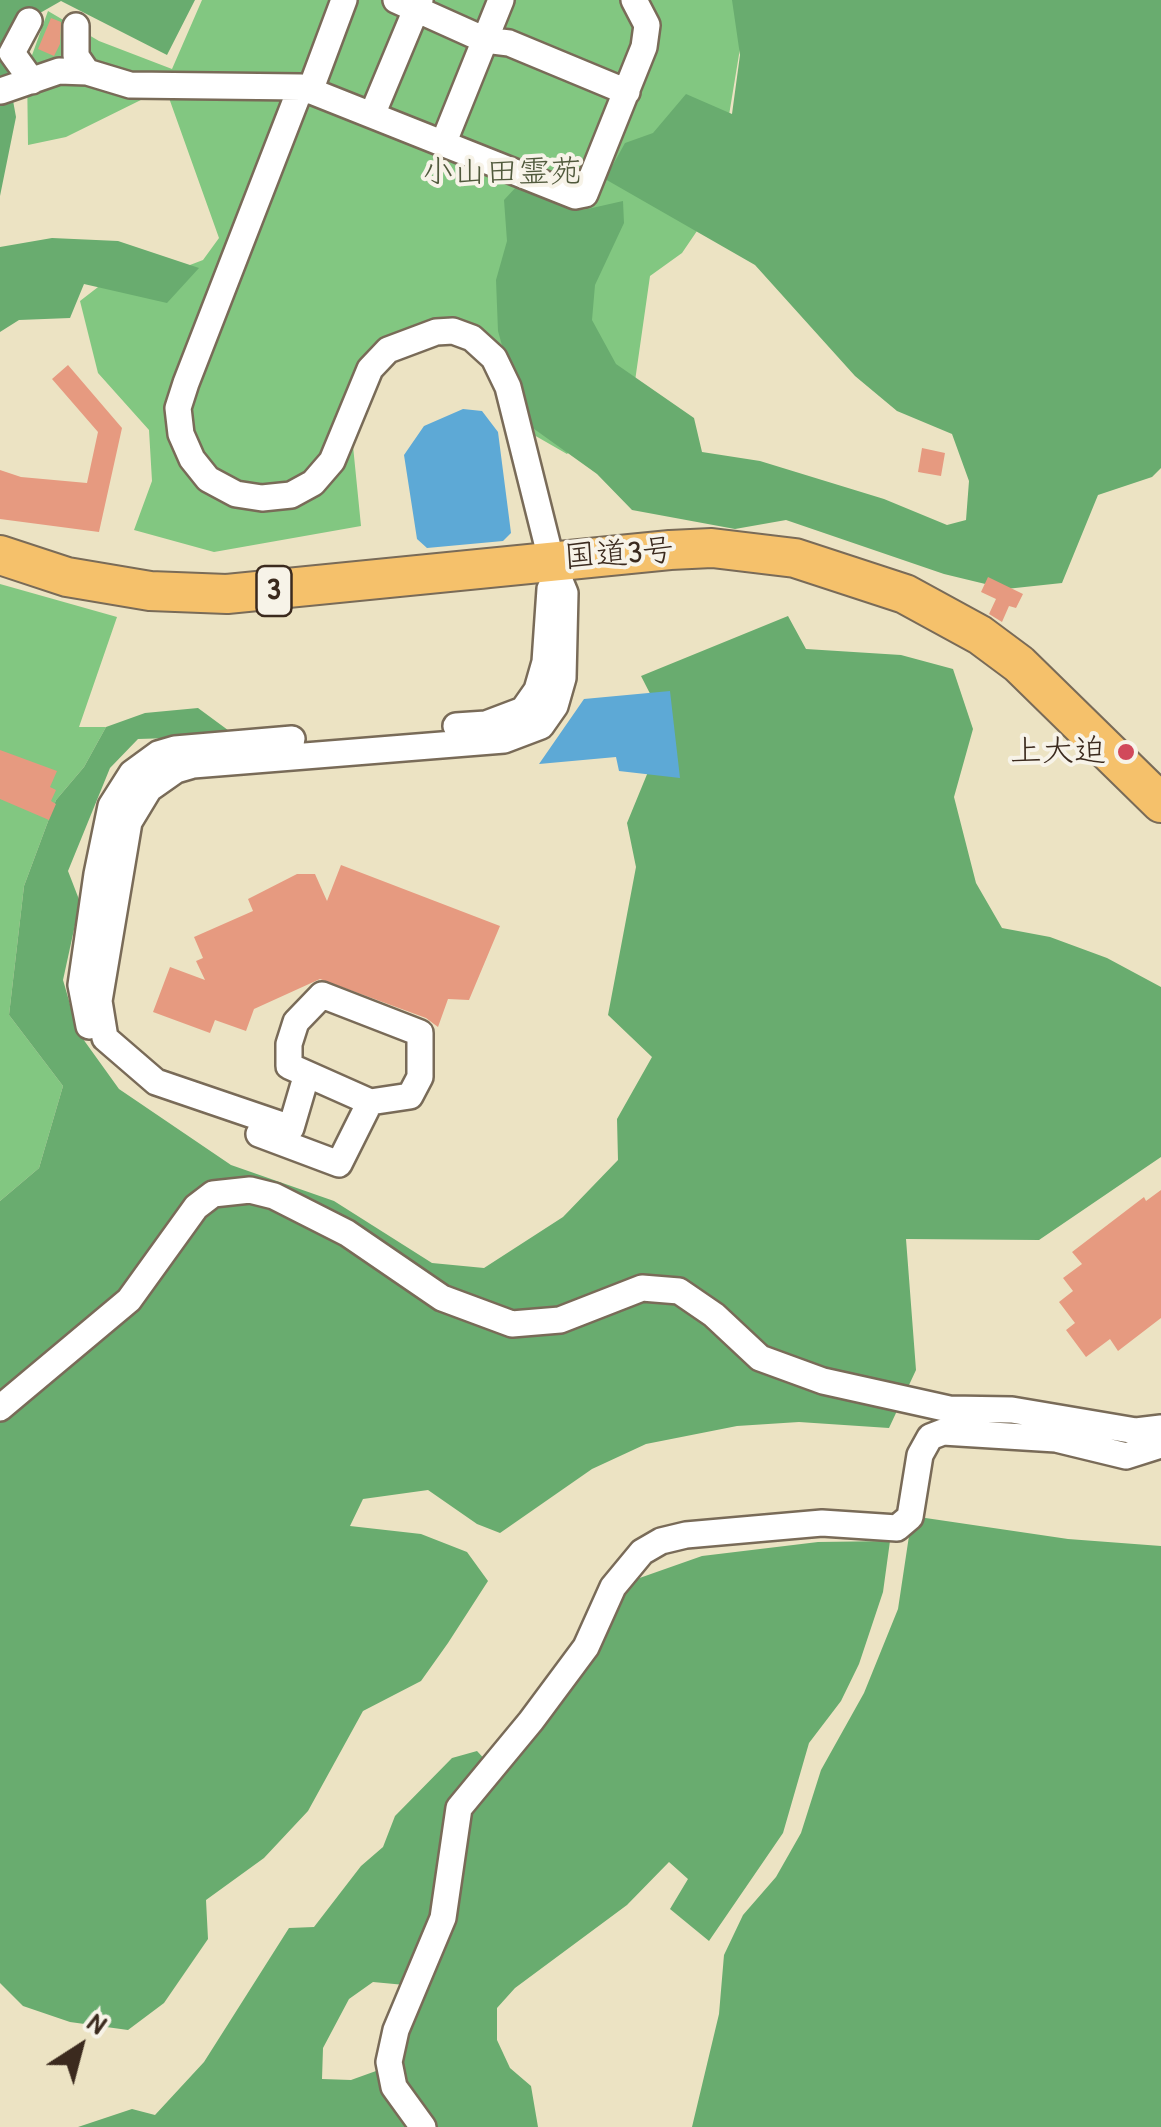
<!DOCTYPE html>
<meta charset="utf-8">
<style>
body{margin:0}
#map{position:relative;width:1161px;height:2127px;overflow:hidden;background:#ece3c3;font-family:"Patrick Hand",sans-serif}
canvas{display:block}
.north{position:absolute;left:30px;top:1997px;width:100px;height:100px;-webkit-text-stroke:8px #f7f3e8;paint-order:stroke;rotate:36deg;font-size:28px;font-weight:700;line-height:40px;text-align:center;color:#3b2a1e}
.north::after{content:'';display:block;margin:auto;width:35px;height:45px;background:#3b2a1e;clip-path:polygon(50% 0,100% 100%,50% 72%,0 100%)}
</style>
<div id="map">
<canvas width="1161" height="2127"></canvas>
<div class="north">N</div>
</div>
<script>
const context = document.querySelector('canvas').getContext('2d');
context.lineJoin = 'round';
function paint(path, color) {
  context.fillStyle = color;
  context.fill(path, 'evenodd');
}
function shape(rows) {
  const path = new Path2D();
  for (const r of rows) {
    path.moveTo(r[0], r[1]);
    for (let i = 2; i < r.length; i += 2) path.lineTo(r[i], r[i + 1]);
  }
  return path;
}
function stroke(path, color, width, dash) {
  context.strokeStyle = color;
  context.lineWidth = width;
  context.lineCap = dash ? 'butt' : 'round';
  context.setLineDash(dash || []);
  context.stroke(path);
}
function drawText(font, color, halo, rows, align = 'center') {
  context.font = font + ' "Patrick Hand","Klee One",sans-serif';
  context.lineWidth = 8;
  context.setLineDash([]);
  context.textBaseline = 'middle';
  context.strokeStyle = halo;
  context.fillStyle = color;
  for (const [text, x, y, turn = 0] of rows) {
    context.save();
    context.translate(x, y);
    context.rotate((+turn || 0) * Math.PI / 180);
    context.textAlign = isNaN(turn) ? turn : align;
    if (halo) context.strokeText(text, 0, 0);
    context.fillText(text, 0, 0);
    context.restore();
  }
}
paint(shape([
 [202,0,748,0,714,206,682,253,650,276,635,381,567,454,513,423,506,397,475,350,441,340,391,359,372,385,352,436,361,526,214,552,134,530,152,481,149,430,98,373,80,301,111,277,135,286,203,260,219,238,169,98,151,95,66,137,28,145,27,69,48,11,99,41,172,69],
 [0,584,117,617,79,727,106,727,84,767,56,800,24,886,9,1015,63,1086,39,1168,0,1201]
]), '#82c781');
paint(shape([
 [0,0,195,0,167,55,61,1,26,21,6,62,16,117,0,196],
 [732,0,1161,0,1161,468,1152,477,1098,495,1062,583,1006,589,944,574,786,520,735,529,632,510,597,474,523,421,498,331,496,280,507,241,504,200,518,185,583,210,623,201,624,223,595,285,592,320,616,364,694,418,702,452,760,461,884,499,947,525,966,520,969,481,952,434,897,411,855,376,755,265,605,179,625,143,653,133,686,94,732,114,740,55],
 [52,238,118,241,199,268,167,303,84,284,70,318,19,320,0,332,0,247],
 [788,616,806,649,901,655,953,669,973,729,954,797,976,883,1002,928,1050,937,1107,958,1161,987,1161,1157,1039,1240,906,1239,916,1370,889,1428,799,1422,737,1426,646,1444,592,1469,500,1533,477,1524,428,1490,363,1499,350,1526,421,1534,467,1552,488,1581,448,1643,421,1681,363,1711,308,1811,264,1858,206,1900,208,1939,164,2003,128,2030,70,2022,23,2006,0,1983,0,1201,39,1168,63,1086,9,1015,24,886,56,800,84,767,106,727,145,713,198,708,236,736,138,739,110,768,68,871,80,902,63,980,78,1032,119,1089,231,1165,334,1201,432,1263,484,1268,563,1217,618,1160,617,1119,652,1057,608,1015,636,867,627,823,650,767,661,715,641,676],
 [912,1516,1068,1539,1161,1546,1161,2127,692,2127,719,2014,724,1955,743,1915,776,1877,801,1833,821,1770,864,1693,898,1609],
 [890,1541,883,1592,859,1664,841,1701,809,1743,783,1833,709,1941,670,1909,688,1879,669,1862,627,1905,515,1988,497,2008,497,2040,510,2068,531,2086,538,2127,426,2127,395,2071,405,1985,373,1982,349,1999,323,2048,322,2079,351,2080,376,2071,407,2127,78,2127,132,2109,155,2115,204,2062,289,1928,314,1927,361,1866,383,1847,395,1816,452,1758,477,1751,490,1765,631,1581,702,1556,818,1542]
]), '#69ac6f');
paint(shape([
 [463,409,482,411,498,432,511,533,503,541,427,548,417,539,404,455,424,426],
 [670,691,680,778,619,771,616,757,539,764,584,699]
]), '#5da9d6');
paint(shape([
 [51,18,61,22,60,44,54,56,38,49],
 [68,365,122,428,99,532,0,519,0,470,21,477,87,483,98,432,52,379],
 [922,448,945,453,941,476,918,472],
 [988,577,1023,594,1016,608,1009,606,1002,622,989,614,996,599,981,592],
 [0,750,57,771,50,787,56,790,51,801,56,804,49,820,0,799],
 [341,865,500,926,469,1000,448,999,438,1027,426,1018,320,979,254,1009,246,1031,215,1020,210,1033,153,1012,170,967,205,980,196,961,203,958,194,937,253,911,248,899,297,874,315,874,327,901],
 [1161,1190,1161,1318,1118,1351,1110,1339,1086,1357,1066,1330,1075,1323,1059,1302,1073,1291,1063,1278,1082,1264,1072,1252,1144,1197,1146,1201]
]), '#e69a80');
const minor = shape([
 [396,0,485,40,509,43,627,92],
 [29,21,12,53,32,81],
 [76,26,76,56,87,72,130,85,301,87],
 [1,91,59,71,87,72],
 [310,91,344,0],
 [372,115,420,0],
 [443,144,501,0],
 [456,726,486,724,523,710,537,690,545,662,550,589],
 [322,995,420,1033,420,1077,410,1096,370,1102,289,1066,289,1044,296,1022,322,995],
 [89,1026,81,985,97,874,111,806,132,773,158,754,175,749,292,739],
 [306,1077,291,1128,156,1082,105,1038,99,1001,129,822,149,789,176,770,193,765,504,740,541,726,555,706,563,678,565,593,551,559,508,387,494,358,472,338,453,331,436,332,388,350,370,369,332,461,313,483,291,495,262,498,236,494,208,479,192,459,181,434,178,408,186,383,301,87,575,196,585,194,644,47,647,25,634,0],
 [259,1134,339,1164,370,1102],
 [0,1408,129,1300,196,1207,213,1194,250,1190,274,1196,347,1233,442,1298,512,1324,560,1320,642,1288,679,1291,714,1315,760,1358,823,1381,949,1409,1012,1410,1136,1431,1161,1428],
 [423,2127,394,2087,389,2062,396,2030,443,1918,459,1808,531,1721,586,1647,613,1587,642,1552,661,1541,686,1535,822,1523,897,1528,910,1517,920,1455,930,1437,943,1432,1056,1439,1126,1456,1161,1445]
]);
const highway = shape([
 [0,555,67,577,150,591,227,594,670,550,712,548,795,558,905,594,980,635,1019,664,1161,803]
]);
stroke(minor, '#796b58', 30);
stroke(highway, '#796b58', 42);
stroke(minor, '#fff', 25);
stroke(highway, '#f5c16b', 38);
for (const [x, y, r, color] of [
 [1126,752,10,"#d1495b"]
]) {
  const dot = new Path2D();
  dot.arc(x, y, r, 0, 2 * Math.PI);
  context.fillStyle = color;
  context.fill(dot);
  stroke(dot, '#f7f3e8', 4);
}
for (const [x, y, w] of [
 [274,591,35]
]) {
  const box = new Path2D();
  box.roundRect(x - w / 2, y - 25, w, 50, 8);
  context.fillStyle = '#f7f3e8';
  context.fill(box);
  stroke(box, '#3b2a1e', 2.5);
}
drawText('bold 30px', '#3b2a1e', null, [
 ["3",274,591]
]);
drawText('32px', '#50593c', '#f7f3e8', [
 ["小山田霊苑",502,173]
]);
drawText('32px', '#3b2a1e', '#f7f3e8', [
 ["国道3号",619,555,-4]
]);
drawText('32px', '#3b2a1e', '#f7f3e8', [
 ["上大迫",1106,752]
], 'right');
</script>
